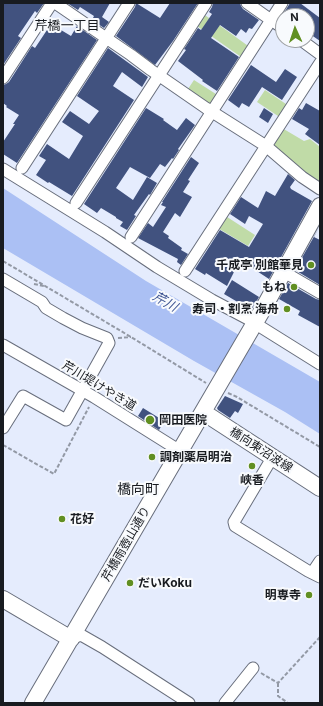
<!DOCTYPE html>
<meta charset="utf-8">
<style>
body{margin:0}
#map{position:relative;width:323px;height:706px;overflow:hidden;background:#e5ecfd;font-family:Inter,sans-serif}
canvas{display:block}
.frame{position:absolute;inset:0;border:4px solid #181b20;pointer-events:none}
.north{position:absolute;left:275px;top:8px;width:40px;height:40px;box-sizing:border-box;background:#f8fafd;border:1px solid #9ea1a5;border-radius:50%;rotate:357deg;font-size:11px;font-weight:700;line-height:16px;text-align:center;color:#181b20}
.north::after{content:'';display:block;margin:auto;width:14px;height:18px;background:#618f22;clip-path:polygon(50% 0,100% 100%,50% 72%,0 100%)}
</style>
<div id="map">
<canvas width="323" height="706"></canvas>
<div class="frame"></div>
<div class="north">N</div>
</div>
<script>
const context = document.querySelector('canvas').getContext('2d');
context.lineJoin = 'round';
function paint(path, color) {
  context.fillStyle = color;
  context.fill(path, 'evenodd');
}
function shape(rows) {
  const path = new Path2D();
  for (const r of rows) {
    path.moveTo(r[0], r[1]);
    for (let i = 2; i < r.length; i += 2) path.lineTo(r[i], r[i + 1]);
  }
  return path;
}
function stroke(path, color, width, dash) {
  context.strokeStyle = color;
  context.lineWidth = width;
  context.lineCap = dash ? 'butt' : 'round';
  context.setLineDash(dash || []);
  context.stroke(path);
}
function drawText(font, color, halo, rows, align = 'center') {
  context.font = font + ' Inter,"Noto Sans JP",sans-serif';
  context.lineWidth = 4;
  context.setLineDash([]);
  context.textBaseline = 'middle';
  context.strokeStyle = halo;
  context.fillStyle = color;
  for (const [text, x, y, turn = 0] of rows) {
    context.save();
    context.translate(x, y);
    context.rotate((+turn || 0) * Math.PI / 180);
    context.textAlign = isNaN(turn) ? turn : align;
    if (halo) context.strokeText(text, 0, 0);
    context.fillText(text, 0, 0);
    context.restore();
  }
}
paint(shape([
 [202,13,226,30,222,36,226,30,251,48,244,59,194,24],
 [194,80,219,96,212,107,186,92],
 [265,90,289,106,281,118,257,102],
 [282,128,304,141,310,139,320,147,320,185,274,149,273,145],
 [224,215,255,235,248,246,216,227]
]), '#c0dba7');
paint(shape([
 [3,188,146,281,320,382,320,434,285,412,194,361,3,248]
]), '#abc0f4');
paint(shape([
 [3,3,44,3,37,13,35,11,18,36,21,38,3,65],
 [67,3,110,3,102,17,109,22,104,28,92,20,94,16,80,7,78,10],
 [136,3,160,18,170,3,198,3,173,41,155,65,116,36,135,7],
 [213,3,240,3,241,6,243,9,259,20,252,29,249,28,246,33,241,29,236,36,220,25,211,38,239,57,217,91,202,81,203,80,178,61,186,50,184,49,198,28,201,30,212,14,209,12,212,7],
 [290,3,300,3,320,18,320,41,307,32,307,16,282,16],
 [51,24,71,36,77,26,97,40,17,163,3,154,3,142,15,124,13,124,19,115,6,107,7,106,3,103,3,85,6,84,9,82,32,46,35,48],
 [108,48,148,77,142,87,122,72,113,86,134,100,72,196,49,182,48,183,36,175,46,160,39,156,47,144,69,159,83,136,62,122,70,111,89,124,99,111,77,96],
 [251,65,276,82,285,69,297,77,282,100,262,87,249,107,242,103,239,108,228,100],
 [306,103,320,111,320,145,305,134,309,129,292,119,299,108,302,110],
 [146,108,164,119,163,120,177,130,186,118,195,125,178,149,179,150,173,159,172,158,165,167,160,164,150,178,130,167,116,188,133,200,147,177,157,183,150,195,149,194,134,215,136,216,127,230,120,226,123,222,116,218,116,217,101,208,97,213,84,204],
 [264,108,273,114,268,123,259,117],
 [191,157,199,163,188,180,190,181,183,192,192,197,180,217,175,213,163,232,169,236,168,238,182,248,181,250,188,254,181,265,177,262,178,259,138,238,148,223,153,227,166,207,161,205,163,202,162,202],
 [288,174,295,180,290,187,291,189,312,201,269,279,240,260,227,286,206,273,205,275,195,269,220,230,249,247,263,224,249,216,245,224,230,214,241,197,258,208,266,191,275,196],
 [320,226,314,237,320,240,320,285,295,270],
 [232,280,259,297,251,311,240,306,241,304,224,294],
 [288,283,316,299,320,300,320,327,298,315,300,311,279,299],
 [225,396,243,404,238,413,235,411,230,418,218,410,217,408],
 [143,408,164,421,159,430,138,416]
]), '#41527f');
const street = shape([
 [55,3,131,55,151,70,206,108,266,146,302,177,320,189],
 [282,3,271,20,283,28],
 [301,40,320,54],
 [3,78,52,3],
 [22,168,129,3],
 [3,169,105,232,157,267,212,300,248,319,320,364],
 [76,203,206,3],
 [131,237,271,20,247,3],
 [185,271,320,63],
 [284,272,320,293],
 [3,279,42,302,46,308,63,318,82,328,107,338,109,343,66,420,23,396,3,428],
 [3,345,94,397,180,451],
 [272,458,234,522,235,526,308,571,320,577],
 [312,573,320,561],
 [71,639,81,635,102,647,189,703],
 [225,703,253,668]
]);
const secondary = shape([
 [203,412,320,488],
 [3,599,71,639],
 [33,703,180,451,263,309,320,206]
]);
stroke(street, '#686e7c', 13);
stroke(secondary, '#686e7c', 18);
stroke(shape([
 [3,261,131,337,206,383],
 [34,284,44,286],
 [118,338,131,337],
 [228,393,237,397,320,447],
 [3,445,54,474,89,407],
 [261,673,278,683,320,637],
 [278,683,278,696,288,703]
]), '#9399a5', 2, [4, 2]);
stroke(street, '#fff', 11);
stroke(secondary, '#fff', 16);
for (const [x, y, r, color] of [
 [311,265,4,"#618f22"],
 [294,287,4,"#618f22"],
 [287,309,4,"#618f22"],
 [150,420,5,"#618f22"],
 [152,457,4,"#618f22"],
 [252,466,4,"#618f22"],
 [62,519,4,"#618f22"],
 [130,583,4,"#618f22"],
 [309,595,4,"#618f22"]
]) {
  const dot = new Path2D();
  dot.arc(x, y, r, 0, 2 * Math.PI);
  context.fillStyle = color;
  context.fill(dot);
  stroke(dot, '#f8fafd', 1.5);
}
drawText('bold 12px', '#181b20', '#f8fafd', [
 ["千成亭 別館華見",303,265],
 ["もね",286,287],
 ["寿司・割烹 海舟",279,309],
 ["岡田医院",159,420,"left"],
 ["調剤薬局明治",160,457,"left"],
 ["峡香",252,480,"center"],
 ["花好",70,519,"left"],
 ["だいKoku",138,583,"left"],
 ["明専寺",301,595]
], 'right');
drawText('12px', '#181b20', '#f8fafd', [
 ["芹川堤けやき道",99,386,31],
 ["橋向東沼波線",261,450,33],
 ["芹橋雨壺山通り",126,544,-60]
]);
drawText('13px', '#181b20', '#f8fafd', [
 ["芹橋一丁目",67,26]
]);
drawText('italic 13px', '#3b5291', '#f8fafd', [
 ["芹川",165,302,29]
]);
drawText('14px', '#181b20', '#f8fafd', [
 ["橋向町",138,490]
]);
</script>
